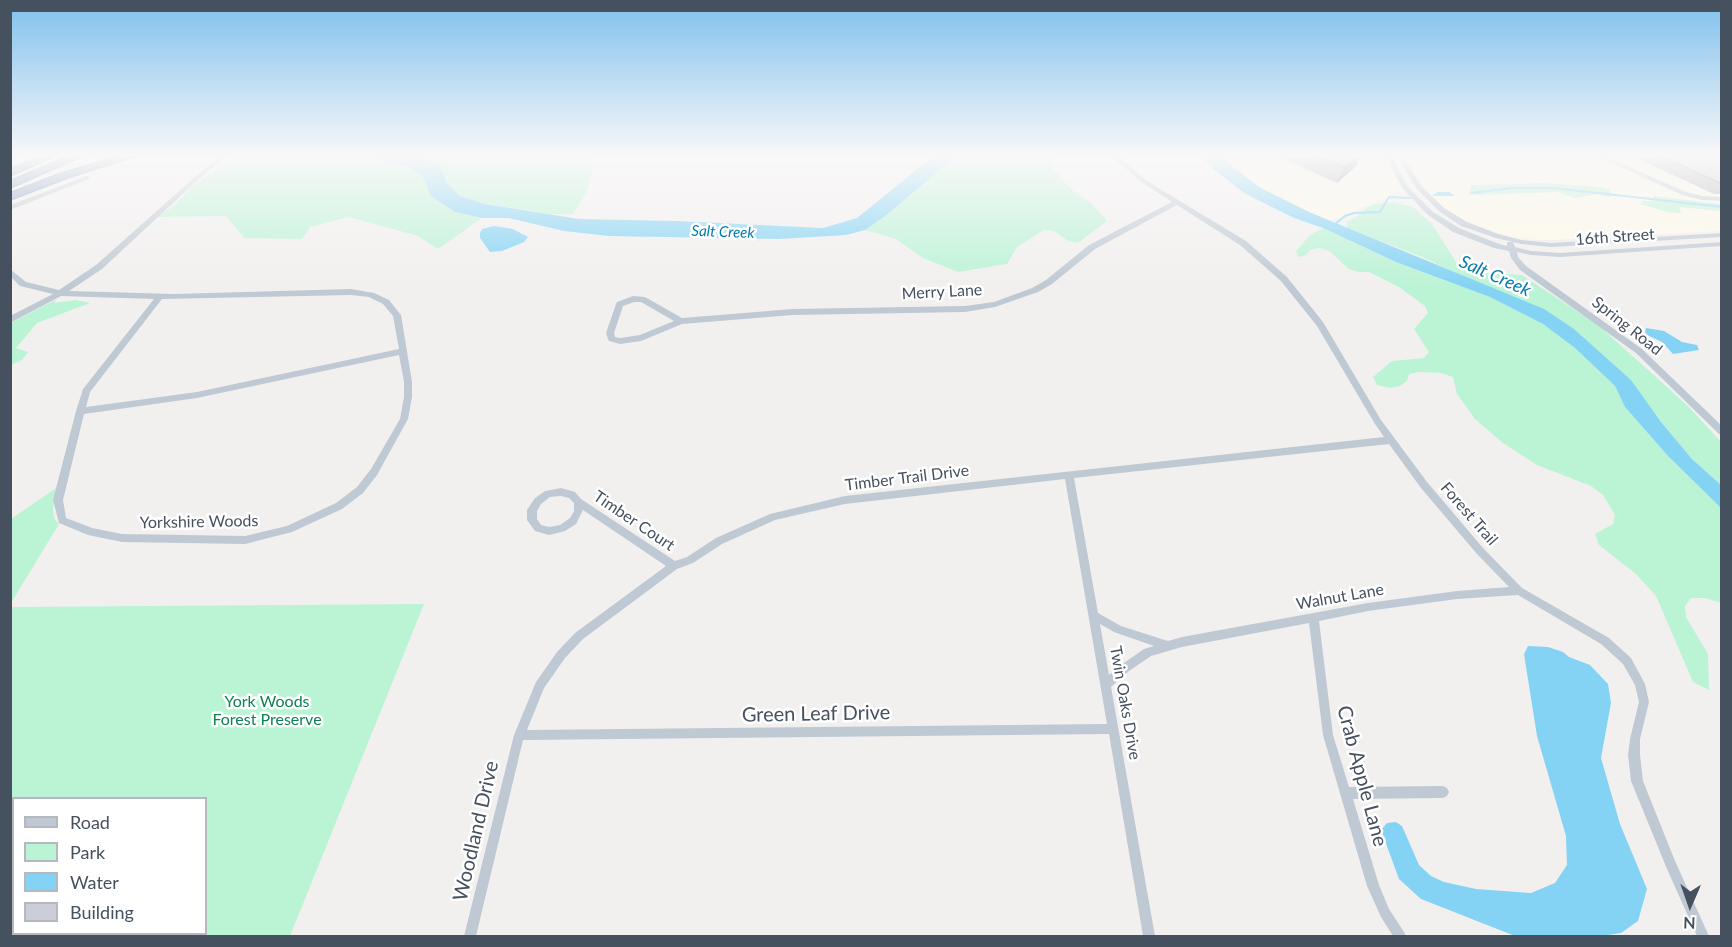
<!DOCTYPE html>
<style>
body{margin:0}
#map{position:relative;width:1732px;height:947px;overflow:hidden;background:#f2f0ef;font-family:Lato,sans-serif}
canvas{display:block}
.frame{position:absolute;inset:0;border:12px solid #46515f;pointer-events:none}
.legend{position:absolute;left:12px;top:797px;width:195px;height:138px;box-sizing:border-box;background:#fff;border:2px solid #b5b9bf;margin:0;padding:8px 10px;list-style:none;font-size:18px;color:#46515f}
.legend li{display:flex;align-items:center;gap:12px;height:30px}
.legend b{width:30px;border:2px solid #b5b9bf}
.north{position:absolute;left:1660px;top:875px;width:60px;height:60px;-webkit-text-stroke:4px #fff;paint-order:stroke;rotate:182deg;font-size:16px;font-weight:700;line-height:24px;text-align:center;color:#46515f}
.north::after{content:'';display:block;margin:auto;width:21px;height:27px;background:#46515f;clip-path:polygon(50% 0,100% 100%,50% 72%,0 100%)}
</style>
<div id="map">
<canvas width="1732" height="947"></canvas>
<div class="frame"></div>
<ul class="legend">
<li><b style="height:8px;background:#bfc9d3"></b>Road</li>
<li><b style="height:16px;background:#bbf3d5"></b>Park</li>
<li><b style="height:16px;background:#84d3f4"></b>Water</li>
<li><b style="height:16px;background:#cbced6"></b>Building</li>
</ul>
<div class="north">N</div>
</div>
<script>
const context = document.querySelector('canvas').getContext('2d');
context.lineJoin = 'round';
function paint(path, color) {
  context.fillStyle = color;
  context.fill(path, 'evenodd');
}
function shape(rows) {
  const path = new Path2D();
  for (const r of rows) {
    path.moveTo(r[0], r[1]);
    for (let i = 2; i < r.length; i += 2) path.lineTo(r[i], r[i + 1]);
  }
  return path;
}
function stroke(path, color, width, dash) {
  context.strokeStyle = color;
  context.lineWidth = width;
  context.lineCap = dash ? 'butt' : 'round';
  context.setLineDash(dash || []);
  context.stroke(path);
}
function drawText(font, color, halo, rows, align = 'center') {
  context.font = font + ' Lato,sans-serif';
  context.lineWidth = 5;
  context.setLineDash([]);
  context.textBaseline = 'middle';
  context.strokeStyle = halo;
  context.fillStyle = color;
  for (const [text, x, y, turn = 0] of rows) {
    context.save();
    context.translate(x, y);
    context.rotate((+turn || 0) * Math.PI / 180);
    context.textAlign = isNaN(turn) ? turn : align;
    if (halo) context.strokeText(text, 0, 0);
    context.fillText(text, 0, 0);
    context.restore();
  }
}
paint(shape([
 [1217,154,1384,154,1403,190,1329,221,1259,187],
 [1405,154,1721,154,1721,231,1553,240,1535,240,1508,236,1468,223,1445,209,1431,195]
]), '#fef9e8');
paint(shape([
 [242,154,354,154,410,168,422,175,432,196,455,212,482,218,438,249,418,236,349,217,310,227,302,239,244,238,226,216,157,217,175,205,193,185],
 [412,154,589,154,593,168,587,191,573,214,551,214,485,204,460,196,447,183,441,166],
 [959,154,1056,154,1053,158,1053,169,1072,190,1092,204,1107,221,1078,243,1068,241,1054,231,1044,230,1017,247,1007,264,958,272,923,258,896,239,865,230,884,217],
 [1545,183,1600,187,1610,189,1611,192,1609,197,1595,194,1575,198,1557,192,1474,195,1470,191,1471,185],
 [1654,196,1721,204,1721,211,1679,207,1681,213,1668,212,1640,204,1643,201,1652,201],
 [1393,202,1413,207,1432,224,1456,262,1463,268,1475,272,1522,275,1598,325,1688,406,1721,442,1721,485,1692,459,1661,422,1630,380,1574,329,1422,257,1347,228,1347,222,1363,213,1365,208,1375,204],
 [1323,228,1396,262,1490,297,1543,324,1575,348,1615,386,1625,407,1668,456,1721,508,1721,603,1705,598,1691,598,1685,606,1686,617,1708,654,1709,690,1693,682,1656,596,1636,574,1599,545,1595,534,1613,524,1615,515,1603,495,1591,486,1537,465,1503,443,1475,419,1457,394,1453,377,1441,373,1419,372,1409,374,1407,381,1400,386,1390,388,1377,385,1373,377,1392,361,1424,358,1429,352,1414,329,1428,313,1425,306,1399,287,1369,272,1359,272,1349,269,1329,251,1319,248,1310,250,1306,255,1298,257,1296,251,1310,235],
 [57,299,54,303,76,300,90,303,37,323,16,348,28,352,22,360,11,365,11,323],
 [56,488,53,509,54,518,59,524,11,603,11,519],
 [424,604,290,936,11,936,11,607],
 [14,798,206,798,206,934,14,934]
]), '#bbf3d5');
paint(shape([
 [354,154,419,156,441,166,447,183,460,196,485,204,579,219,677,221,823,228,857,218,936,154,959,154,884,217,865,230,846,235,779,239,609,236,564,231,509,218,482,218,455,212,431,196,422,175,410,168],
 [1199,154,1217,154,1259,187,1309,212,1544,309,1574,329,1631,380,1661,422,1692,459,1721,485,1721,508,1668,456,1625,407,1615,386,1575,348,1543,324,1490,297,1396,262,1323,228,1294,218,1244,193,1212,168],
 [494,226,513,229,528,237,524,242,502,251,490,252,480,238,480,233,482,229],
 [1646,328,1664,331,1682,342,1697,345,1699,350,1673,354,1662,342,1647,335,1645,332],
 [1528,646,1548,647,1563,652,1569,657,1590,665,1608,684,1611,703,1601,758,1620,824,1647,889,1638,921,1621,933,1602,936,1515,936,1421,899,1399,879,1381,830,1387,823,1396,822,1402,826,1419,865,1431,876,1444,882,1476,889,1531,893,1555,883,1567,865,1566,836,1537,736,1524,654]
]), '#84d3f4');
stroke(shape([
 [1437,193,1450,193],
 [1471,193,1512,188,1553,188,1722,207],
 [1434,195,1453,195],
 [1334,225,1345,216,1354,213,1380,212,1389,197,1410,198]
]), '#84d3f4', 2);
const highway = shape([
 [46,154,60,154,10,176,10,169,46,154],
 [73,154,87,154,10,188,10,181,73,154],
 [125,154,142,154,67,178,10,200,10,193,59,174,125,154]
]);
stroke(highway, '#6e88ae', 2);
paint(shape([
 [222,154,230,154,200,178,102,269,69,291,175,294,351,289,374,293,389,300,401,315,412,382,412,397,408,419,377,475,363,493,342,509,292,532,245,544,122,542,88,535,59,523,53,500,76,411,83,389,154,299,61,296,10,323,10,316,53,294,20,286,10,276,10,269,26,282,59,290,96,265,196,176,222,154],
 [351,295,369,297,383,304,393,316,399,349,197,392,86,407,90,392,162,299,351,295],
 [399,355,404,382,404,397,400,419,371,469,357,487,336,503,287,526,245,536,122,534,92,528,66,518,63,500,84,414,197,398,399,355],
 [1108,154,1115,154,1147,181,1246,241,1287,277,1323,322,1381,420,1427,482,1483,548,1522,588,1609,638,1631,658,1645,684,1649,702,1640,739,1640,755,1643,781,1675,861,1709,936,1697,936,1667,869,1631,781,1628,755,1630,739,1639,702,1635,685,1623,664,1601,644,1518,595,1457,599,1368,611,1319,621,1333,735,1349,787,1443,786,1447,788,1449,792,1447,796,1443,798,1353,799,1379,885,1389,909,1404,932,1406,936,1393,936,1381,917,1367,886,1323,735,1309,623,1182,647,1151,656,1129,671,1111,687,1155,936,1143,936,1109,734,523,740,476,936,464,936,514,735,536,682,557,652,575,633,666,566,583,510,576,524,565,531,549,535,535,531,527,520,527,510,535,498,545,491,561,488,575,492,581,499,675,561,687,557,716,538,770,514,845,496,1384,437,1375,424,1317,326,1281,281,1240,245,1177,205,1095,249,1052,284,1038,292,995,307,965,312,793,315,682,324,641,341,620,344,609,341,608,339,606,333,616,304,617,302,633,296,645,297,682,318,793,309,965,306,994,302,1032,288,1046,280,1089,245,1172,202,1143,183,1108,154],
 [634,302,641,302,674,321,640,335,620,338,615,337,614,333,623,306,634,302],
 [1389,444,1421,488,1477,554,1509,587,1457,591,1368,603,1182,637,1168,641,1121,626,1098,613,1074,478,1389,444],
 [1065,479,1107,724,527,730,544,688,565,658,583,639,677,569,693,563,722,544,775,520,845,504,1065,479],
 [561,496,569,498,574,503,574,511,570,518,560,525,549,527,541,525,537,519,537,511,541,504,550,497,561,496],
 [1100,624,1114,632,1154,646,1144,649,1121,665,1109,675,1100,624],
 [1384,154,1390,154,1408,187,1432,211,1459,228,1499,244,1507,246,1507,242,1513,242,1515,247,1531,251,1560,253,1722,242,1722,246,1560,257,1531,255,1517,252,1518,257,1526,266,1642,349,1722,426,1722,435,1719,434,1636,353,1520,270,1511,258,1509,251,1494,248,1453,232,1428,215,1403,189,1384,154],
 [1395,154,1402,154,1421,186,1444,208,1467,222,1498,234,1521,240,1551,243,1722,233,1722,237,1551,247,1521,244,1496,238,1461,226,1440,212,1416,188,1395,154],
 [1592,154,1601,154,1686,192,1702,196,1722,197,1722,201,1702,200,1682,195,1592,154],
 [87,176,89,177,89,179,10,210,10,205,87,176]
]), '#bfc9d3');
paint(highway, '#839dc3');
paint(shape([
 [1273,154,1362,154,1356,166,1337,183],
 [1628,154,1722,154,1722,194,1714,194]
]), '#afb1b8');
paint(shape([
 [1359,154,1362,154,1356,166,1337,183,1344,167]
]), '#8e9096');
const building = shape([
 [1315,154,1359,154,1344,167,1315,154],
 [1657,154,1722,154,1722,184,1657,154]
]);
paint(building, '#cbced6');
stroke(building, '#8e9096', 1.5);
const sky = context.createLinearGradient(0, 0, 0, 287);
sky.addColorStop(0, '#80c0ed');
sky.addColorStop(0.54, '#f9f8f8');
sky.addColorStop(1, '#f9f8f800');
context.fillStyle = sky;
context.fillRect(0, 0, 1732, 287);
drawText('italic 15px', '#017cb0', '#fff', [
 ["Salt Creek",723,232,2]
]);
drawText('16px', '#46515f', '#fff', [
 ["16th Street",1615,237,-4],
 ["Merry Lane",942,292,-3],
 ["Spring Road",1627,326,38],
 ["Timber Trail Drive",907,478,-7],
 ["Forest Trail",1469,514,49],
 ["Timber Court",634,521,34],
 ["Yorkshire Woods",199,522,-1],
 ["Walnut Lane",1340,597,-10],
 ["Twin Oaks Drive",1125,703,80]
]);
drawText('16px', '#0f8252', '#fff', [
 ["York Woods",267,702],
 ["Forest Preserve",267,720]
]);
drawText('italic 18px', '#017cb0', '#fff', [
 ["Salt Creek",1495,276,24]
]);
drawText('20px', '#46515f', '#fff', [
 ["Green Leaf Drive",816,714,-1],
 ["Crab Apple Lane",1362,776,75],
 ["Woodland Drive",476,831,-77]
]);
</script>
